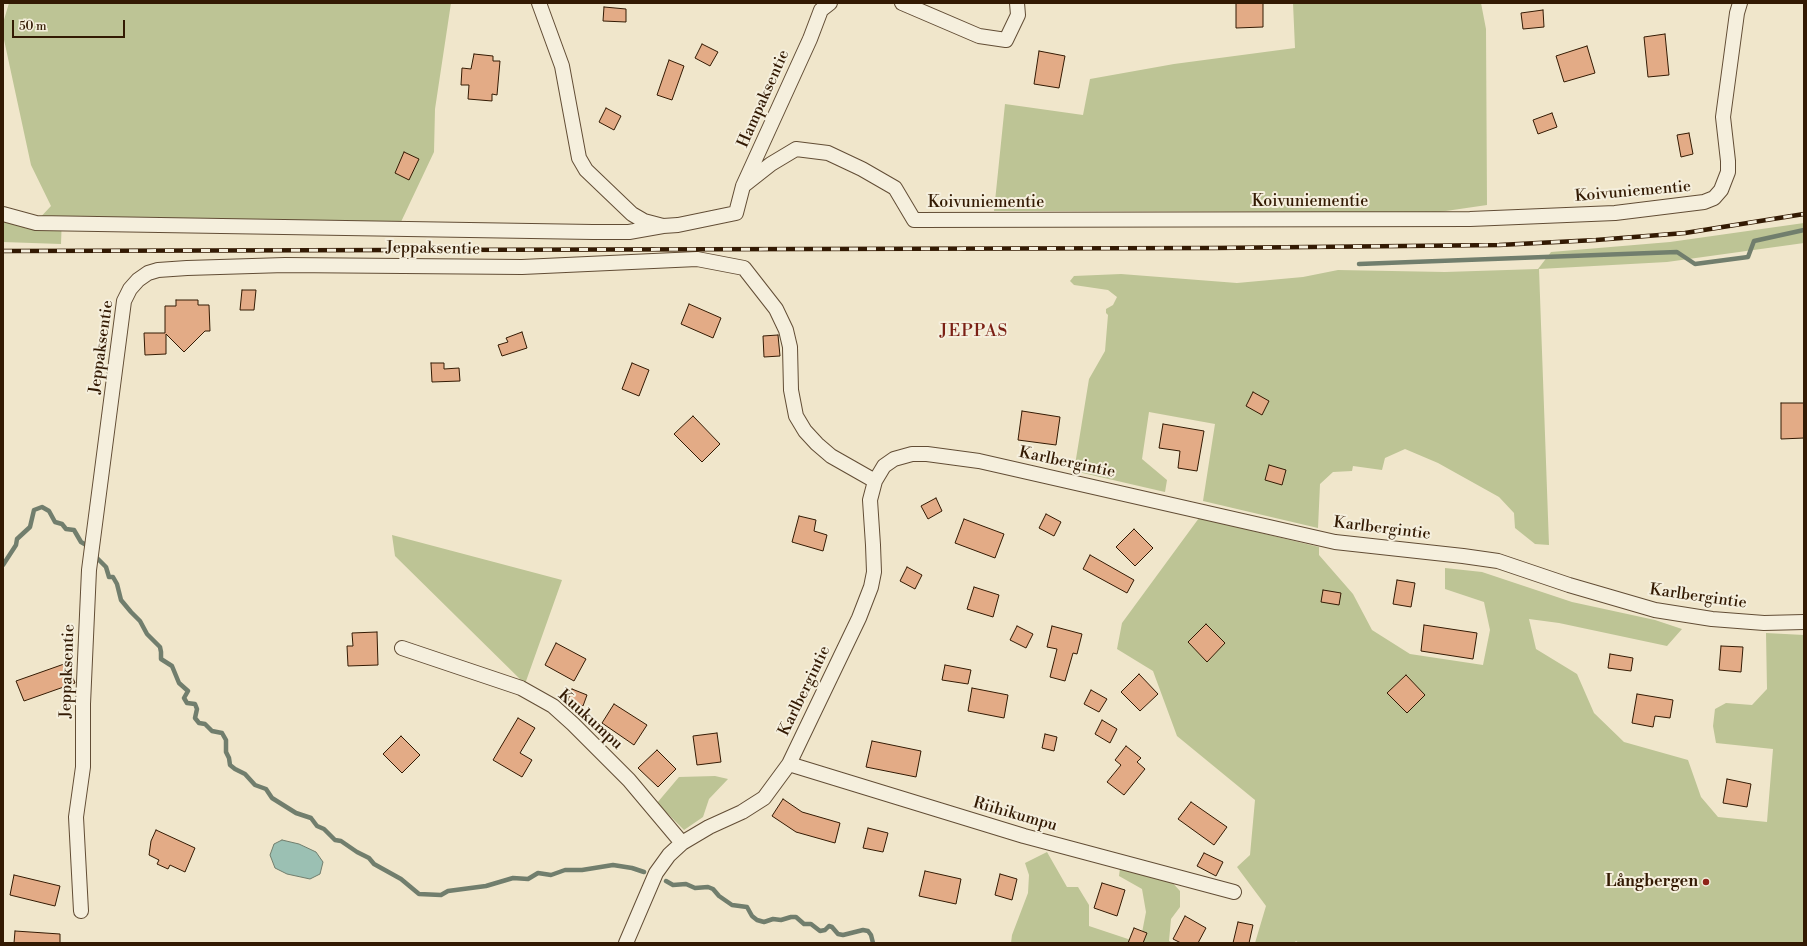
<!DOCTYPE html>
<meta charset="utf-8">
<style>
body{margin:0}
#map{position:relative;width:1807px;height:946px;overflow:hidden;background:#f0e6cb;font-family:"Libre Bodoni",serif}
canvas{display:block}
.frame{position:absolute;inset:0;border:4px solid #331a03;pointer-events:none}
.scale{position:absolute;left:12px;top:20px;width:113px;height:18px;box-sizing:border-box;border:2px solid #331a03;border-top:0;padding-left:5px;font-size:12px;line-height:14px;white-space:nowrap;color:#331a03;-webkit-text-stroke:3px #f5efdd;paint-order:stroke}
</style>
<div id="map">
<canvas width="1807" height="946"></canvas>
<div class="frame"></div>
<div class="scale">50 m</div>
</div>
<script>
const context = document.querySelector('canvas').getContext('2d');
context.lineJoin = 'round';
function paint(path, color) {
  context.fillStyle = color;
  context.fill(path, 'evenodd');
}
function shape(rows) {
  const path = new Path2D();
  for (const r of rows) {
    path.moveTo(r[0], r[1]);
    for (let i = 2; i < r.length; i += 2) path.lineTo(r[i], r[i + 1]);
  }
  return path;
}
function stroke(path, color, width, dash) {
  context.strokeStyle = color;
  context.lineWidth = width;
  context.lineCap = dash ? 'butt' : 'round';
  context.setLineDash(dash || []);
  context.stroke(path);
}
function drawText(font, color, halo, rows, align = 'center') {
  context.font = font + ' "Libre Bodoni",serif';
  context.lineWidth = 4;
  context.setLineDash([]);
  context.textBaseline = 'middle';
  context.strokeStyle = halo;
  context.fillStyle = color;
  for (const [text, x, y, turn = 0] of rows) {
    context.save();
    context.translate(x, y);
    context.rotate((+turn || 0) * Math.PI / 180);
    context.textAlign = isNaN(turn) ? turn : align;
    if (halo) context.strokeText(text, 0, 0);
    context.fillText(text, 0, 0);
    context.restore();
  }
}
paint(shape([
 [9,3,451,3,435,109,434,152,400,224,62,216,61,244,3,242,3,222,35,223,51,206,31,165,3,35,3,23],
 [1293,3,1481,3,1486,29,1487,205,1439,212,994,211,1005,104,1083,115,1090,79,1174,64,1295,48],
 [1804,223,1804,243,1667,262,1539,269,1549,545,1535,544,1515,528,1514,513,1499,497,1438,463,1405,449,1385,458,1382,470,1353,466,1352,471,1333,472,1320,484,1318,528,1203,501,1215,424,1149,412,1142,459,1167,480,1165,492,1074,471,1089,379,1105,351,1108,315,1106,313,1106,309,1113,305,1117,297,1108,290,1074,285,1070,281,1074,276,1121,274,1237,283,1303,277,1338,270,1445,272,1538,269,1551,252,1670,242],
 [1199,518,1319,547,1319,555,1353,594,1372,630,1410,654,1483,665,1490,630,1484,602,1445,589,1445,568,1482,572,1572,602,1655,620,1682,629,1667,646,1559,623,1529,619,1536,649,1577,674,1594,713,1624,742,1688,760,1701,797,1718,817,1767,822,1773,749,1716,743,1713,726,1715,709,1726,703,1752,705,1767,689,1766,633,1804,635,1804,943,1299,943,1296,941,1294,943,1255,943,1266,906,1237,867,1250,855,1255,800,1177,736,1153,671,1117,649,1122,623],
 [392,535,562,580,525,684,395,556],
 [715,776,728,779,709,799,703,817,684,830,657,803,679,777],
 [1047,852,1067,887,1078,887,1089,905,1089,926,1140,943,1146,912,1142,889,1119,876,1120,868,1170,880,1180,891,1180,907,1171,919,1169,941,1173,943,1011,943,1012,935,1028,893,1029,875,1025,863]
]), '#bdc495');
const water = shape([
 [282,840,299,844,316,852,323,862,320,874,310,879,287,874,275,868,270,855,274,844,282,840]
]);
paint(water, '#9bc0b3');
stroke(water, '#717e6d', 1);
stroke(shape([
 [1359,264,1677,252,1695,264,1748,257,1754,241,1804,230],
 [97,558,106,567,109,577,113,577,117,584,121,600,131,612,140,621,147,634,160,647,161,652,161,659,172,666,179,683,188,691,184,698,187,703,195,704,197,709,195,718,199,723,205,724,212,731,222,733,226,740,226,752,229,758,230,765,235,769,245,774,255,785,266,789,272,798,296,813,311,818,317,826,324,829,335,840,341,841,357,852,369,858,374,864,401,879,419,894,441,895,448,891,486,886,513,878,528,879,538,873,551,875,565,870,582,870,613,865,632,868,644,872],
 [3,565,16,545,17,539,30,527,34,510,42,507,49,511,55,522,62,524,66,529,74,530,81,542,88,546],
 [666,881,673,885,686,884,695,888,708,887,713,889,719,896,732,905,747,907,752,916,757,920,764,922,773,919,781,920,791,917,796,917,804,924,811,924,820,931,825,930,829,926,832,927,838,934,843,935,863,930,868,931,871,935,873,943]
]), '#717e6d', 4.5);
const building = shape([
 [1236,3,1263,3,1263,27,1236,28,1236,3],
 [604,7,626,9,626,22,603,21,604,7],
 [1543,10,1544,27,1523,29,1521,13,1543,10],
 [1665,34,1669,75,1648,77,1644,37,1665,34],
 [702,44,718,52,710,66,695,58,702,44],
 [1587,46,1595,73,1564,82,1556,56,1587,46],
 [1039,51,1065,56,1059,88,1034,84,1039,51],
 [474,54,493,56,493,61,500,61,497,95,492,94,492,101,468,99,469,85,461,85,462,68,471,69,474,54],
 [669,60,684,66,672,100,657,95,669,60],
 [606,108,621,116,614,130,599,122,606,108],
 [1552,113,1557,127,1538,134,1533,120,1552,113],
 [1689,133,1693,154,1681,157,1677,135,1689,133],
 [404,152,419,159,409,180,395,173,404,152],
 [242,290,256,290,254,310,240,310,242,290],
 [176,300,198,300,198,305,209,305,210,331,205,331,184,352,166,334,166,354,145,355,144,333,165,333,165,306,176,306,176,300],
 [689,304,721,318,713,338,681,324,689,304],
 [522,332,527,348,502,356,498,345,508,342,506,338,522,332],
 [778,335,780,356,764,357,763,336,778,335],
 [431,363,444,363,444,369,459,368,460,381,432,382,431,363],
 [632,363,649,370,639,396,622,389,632,363],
 [1253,392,1269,401,1262,415,1246,406,1253,392],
 [1781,403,1804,403,1804,438,1781,439,1781,403],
 [1022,411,1060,417,1056,445,1018,440,1022,411],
 [693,416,720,444,702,462,674,434,693,416],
 [1163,424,1204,431,1197,471,1178,468,1180,451,1159,448,1163,424],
 [1269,465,1286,470,1282,485,1265,480,1269,465],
 [936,498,942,511,928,519,921,506,936,498],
 [1046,514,1061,522,1054,536,1039,528,1046,514],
 [799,516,816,520,814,531,827,535,823,551,792,542,799,516],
 [964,519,1004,534,995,558,955,543,964,519],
 [1134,529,1153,548,1135,566,1116,547,1134,529],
 [1090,555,1134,580,1127,593,1083,569,1090,555],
 [907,567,922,575,915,589,900,581,907,567],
 [1397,580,1415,583,1411,607,1393,604,1397,580],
 [974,587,999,595,993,617,967,609,974,587],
 [1323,590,1341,593,1339,605,1321,602,1323,590],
 [1206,624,1225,643,1207,662,1188,642,1206,624],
 [1424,625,1477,633,1473,659,1421,651,1424,625],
 [1017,626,1033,634,1026,648,1010,640,1017,626],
 [1052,626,1082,634,1077,654,1073,653,1065,681,1050,677,1057,649,1047,647,1052,626],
 [377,632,378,665,348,666,347,646,353,646,352,633,377,632],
 [556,643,586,659,574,681,545,665,556,643],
 [1721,646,1743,647,1741,672,1719,670,1721,646],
 [1610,654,1633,658,1631,671,1608,668,1610,654],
 [67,663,75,683,24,701,16,681,67,663],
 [945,665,971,670,968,684,942,680,945,665],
 [1139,674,1158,694,1140,711,1121,692,1139,674],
 [1406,675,1425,695,1407,713,1387,693,1406,675],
 [972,688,1008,695,1004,718,968,711,972,688],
 [572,689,587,695,583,706,568,700,572,689],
 [1091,690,1107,699,1099,712,1084,704,1091,690],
 [1637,694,1673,700,1670,718,1655,716,1653,727,1632,723,1637,694],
 [614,704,647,725,634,745,602,723,614,704],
 [518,718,535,728,520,753,532,760,522,777,493,760,518,718],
 [1102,720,1117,729,1110,743,1095,734,1102,720],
 [717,733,721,762,697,765,693,736,717,733],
 [1045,734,1057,737,1054,751,1042,748,1045,734],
 [401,736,420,755,402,773,383,754,401,736],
 [872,741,921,751,916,777,866,767,872,741],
 [1126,746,1141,758,1137,762,1145,769,1124,795,1107,782,1121,765,1115,760,1126,746],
 [657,750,676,769,658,787,638,768,657,750],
 [1727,779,1751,784,1747,807,1723,803,1727,779],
 [783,799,802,812,840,823,835,843,796,832,772,816,783,799],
 [1191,802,1227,827,1214,845,1178,819,1191,802],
 [868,828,888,833,883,852,863,848,868,828],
 [156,830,195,848,185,872,170,865,168,869,157,864,159,860,149,855,151,841,156,830],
 [1204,853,1223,862,1216,876,1197,866,1204,853],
 [925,871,961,879,956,904,919,896,925,871],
 [1000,874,1017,879,1012,900,995,895,1000,874],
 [14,875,60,886,55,906,10,895,14,875],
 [1102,883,1125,890,1117,916,1094,908,1102,883],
 [1185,916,1206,928,1198,943,1181,943,1173,939,1185,916],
 [1238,922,1253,925,1249,943,1233,943,1238,922],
 [1134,928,1147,933,1143,943,1128,943,1134,928],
 [15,931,60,934,60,943,14,943,15,931]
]);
paint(building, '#e3ab86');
stroke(building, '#331a03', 1);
const street = shape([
 [539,3,562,66,579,158,586,170,632,214,644,221,663,226,678,225,736,213,743,186,810,39,821,10,830,3],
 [902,3,979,36,1006,40,1018,15,1017,3],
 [743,186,771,164,796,149,828,153,862,169,895,188,914,220,1470,219,1615,213,1704,202,1714,198,1721,190,1728,172,1728,161,1723,117,1737,13,1740,3],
 [3,214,36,223,593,232,629,232,663,226],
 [402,648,521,688,553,706,573,724,629,780,682,843],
 [789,764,1024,836,1234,892],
 [81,911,76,817,83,767,83,704,89,570,124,301,130,289,138,280,148,273,158,270,187,268,285,265,522,267,697,259,744,268,776,309,786,330,790,347,791,390,796,416,805,431,817,444,831,456,875,481],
 [626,943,656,873,669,855,682,843,709,827,742,812,764,798,789,764,859,618,871,587,874,572,873,545,870,500,875,481,884,466,894,459,912,454,927,454,979,461,1335,542,1463,556,1498,561,1569,585,1655,610,1712,619,1764,623,1804,622]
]);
stroke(street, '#624d35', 16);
stroke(street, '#f5efdd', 14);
const rail = shape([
 [3,251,1214,248,1499,245,1596,240,1685,233,1804,214]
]);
stroke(rail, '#331a03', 4.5);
stroke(rail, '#f5efdd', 3, [9]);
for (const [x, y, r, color] of [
 [1706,882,4,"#8f2418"]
]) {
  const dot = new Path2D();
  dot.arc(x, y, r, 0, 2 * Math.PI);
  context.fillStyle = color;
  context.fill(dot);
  stroke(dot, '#f5efdd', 1.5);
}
drawText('16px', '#331a03', '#f5efdd', [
 ["Hampaksentie",764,99,-66],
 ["Koivuniementie",1633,192,-5],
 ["Koivuniementie",1310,202],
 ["Koivuniementie",986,203],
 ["Jeppaksentie",433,249,1],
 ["Jeppaksentie",102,347,-82],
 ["Karlbergintie",1067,463,12],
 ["Karlbergintie",1382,529,7],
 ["Karlbergintie",1698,597,8],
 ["Jeppaksentie",68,671,-88],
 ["Karlbergintie",805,691,-64],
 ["Kuukumpu",590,720,42],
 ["Riihikumpu",1015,815,16]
]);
drawText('bold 16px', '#331a03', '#f5efdd', [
 ["Långbergen",1698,882]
], 'right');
context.letterSpacing = '1px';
drawText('17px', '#7a1f14', '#f5efdd', [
 ["JEPPAS",974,332]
]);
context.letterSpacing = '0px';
</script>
